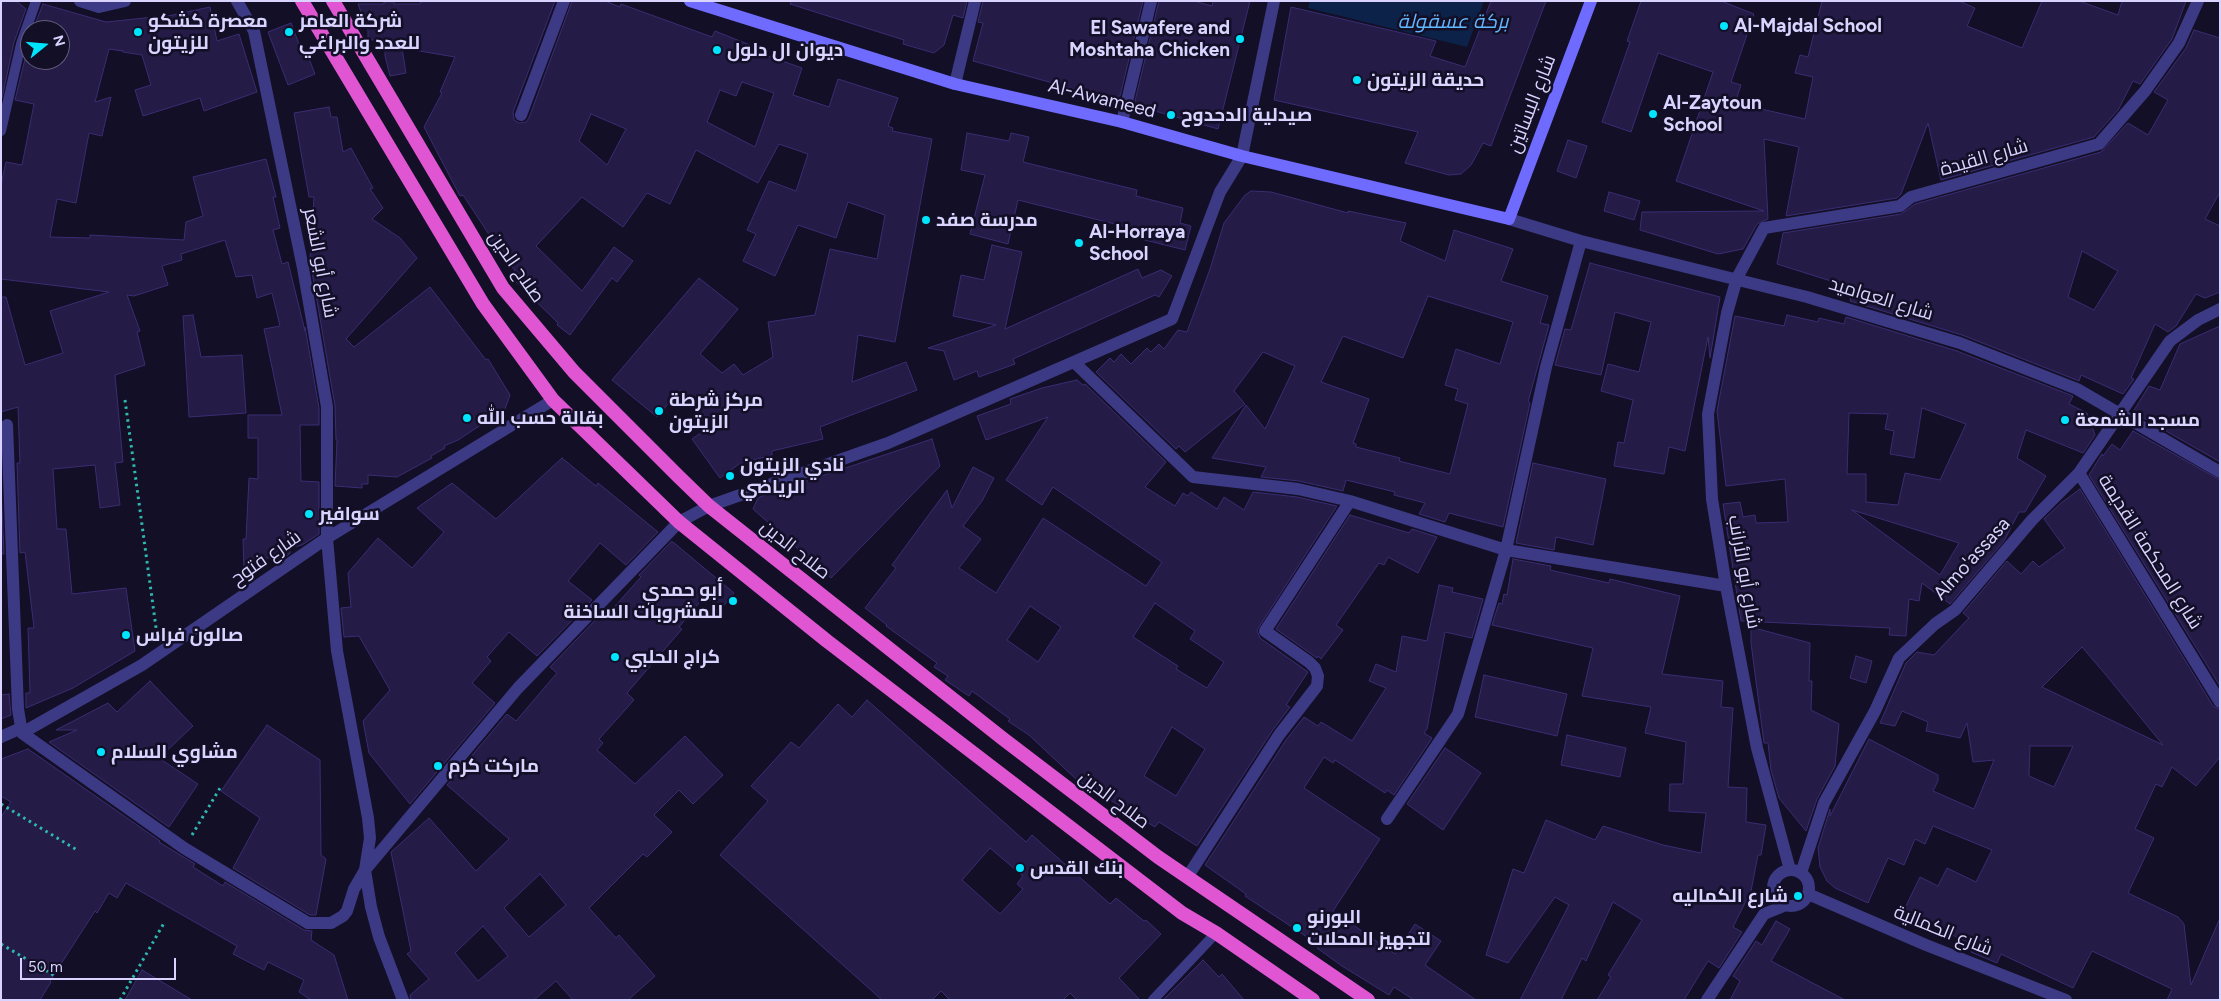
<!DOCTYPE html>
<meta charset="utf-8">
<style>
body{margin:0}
#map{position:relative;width:2221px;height:1001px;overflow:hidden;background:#130f26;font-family:Figtree,sans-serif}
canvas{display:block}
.frame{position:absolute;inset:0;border:2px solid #d9d4ff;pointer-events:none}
.north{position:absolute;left:20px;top:20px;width:50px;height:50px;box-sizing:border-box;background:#130f26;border:1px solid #625e7d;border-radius:50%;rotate:73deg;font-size:14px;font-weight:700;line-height:20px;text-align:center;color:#d9d4ff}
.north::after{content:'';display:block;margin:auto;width:18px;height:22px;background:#00e5ff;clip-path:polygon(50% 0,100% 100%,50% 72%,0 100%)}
.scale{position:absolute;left:20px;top:958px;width:156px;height:22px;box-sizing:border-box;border:2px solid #d9d4ff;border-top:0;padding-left:6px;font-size:15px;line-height:18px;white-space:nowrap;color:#d9d4ff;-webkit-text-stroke:4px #130f26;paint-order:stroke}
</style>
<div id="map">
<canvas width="2221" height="1001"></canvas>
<div class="frame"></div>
<div class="north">N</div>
<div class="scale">50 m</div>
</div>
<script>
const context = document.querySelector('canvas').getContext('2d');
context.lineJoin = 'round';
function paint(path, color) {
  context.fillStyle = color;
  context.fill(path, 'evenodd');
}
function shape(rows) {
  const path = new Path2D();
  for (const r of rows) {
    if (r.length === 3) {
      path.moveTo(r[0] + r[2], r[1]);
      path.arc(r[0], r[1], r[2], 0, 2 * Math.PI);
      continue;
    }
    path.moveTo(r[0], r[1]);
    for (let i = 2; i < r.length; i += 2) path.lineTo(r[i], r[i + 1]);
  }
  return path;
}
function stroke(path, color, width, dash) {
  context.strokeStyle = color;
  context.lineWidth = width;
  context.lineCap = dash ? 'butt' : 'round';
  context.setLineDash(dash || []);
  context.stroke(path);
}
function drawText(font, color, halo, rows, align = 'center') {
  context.font = font + ' Figtree,Cairo,sans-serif';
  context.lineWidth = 5;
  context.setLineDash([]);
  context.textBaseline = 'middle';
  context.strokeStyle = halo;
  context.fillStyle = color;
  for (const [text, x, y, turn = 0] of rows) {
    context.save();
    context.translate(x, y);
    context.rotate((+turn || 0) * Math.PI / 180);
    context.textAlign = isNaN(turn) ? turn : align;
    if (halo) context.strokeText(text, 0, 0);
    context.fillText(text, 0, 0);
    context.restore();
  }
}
paint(shape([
 [1310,1,1484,1,1467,47,1308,8]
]), '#0c2248');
const building = shape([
 [1,1,16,1,26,9,14,42,2,98,1,1],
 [387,1,394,1,394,4,420,4,421,1,555,1,513,112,514,120,519,123,526,122,529,118,572,1,605,1,620,7,621,4,712,37,715,31,755,47,754,51,802,68,793,95,829,107,838,79,898,98,888,126,893,128,892,131,932,139,895,342,858,335,852,382,906,362,917,390,820,427,823,439,772,451,772,455,739,464,720,478,692,439,708,428,680,390,657,417,612,380,699,278,738,309,700,354,722,373,734,364,743,375,773,357,768,322,815,315,830,249,877,259,885,215,848,202,836,238,798,225,775,276,743,261,756,234,747,230,769,181,796,191,808,154,779,144,758,183,696,150,670,204,647,193,623,227,582,197,536,246,582,291,614,247,633,261,617,282,612,278,570,335,557,325,558,323,509,275,515,270,485,239,490,236,463,195,460,196,424,127,442,93,440,92,455,57,402,48,406,73,390,76,385,56,385,40,368,40,368,31,358,4,384,4,384,2,387,1],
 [742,82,774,93,755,147,707,122,720,90,736,96,742,82],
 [591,114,626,129,607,165,579,141,591,114],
 [791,1,967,1,963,18,953,15,944,45,934,53,903,44,904,40,790,4,791,1],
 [983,1,1143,1,1120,96,1107,98,973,61,983,23,978,22,983,1],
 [1159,1,1194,1,1212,6,1213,1,1250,1,1218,129,1134,105,1159,1],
 [1491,1,1546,1,1491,146,1483,143,1471,165,1461,174,1449,175,1405,163,1418,132,1274,100,1291,7,1436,41,1430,56,1465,67,1491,1],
 [1641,1,1721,1,1754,14,1731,82,1741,85,1735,103,1805,119,1813,77,1795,73,1800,55,1808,57,1822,1,1959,1,1975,8,1967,26,2022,48,2042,1,2079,1,2118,15,2122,1,2186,1,2172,39,2140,84,2133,81,2118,110,2094,137,1941,180,1928,123,1901,194,1897,198,1786,216,1799,147,1764,139,1768,219,1757,224,1743,249,1718,254,1640,230,1642,212,1764,211,1676,181,1713,72,1658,53,1631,132,1602,122,1630,42,1627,41,1641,1],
 [43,4,106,22,154,17,154,19,210,7,217,41,239,34,257,92,204,111,200,98,143,116,135,90,151,85,142,55,123,52,122,50,122,51,109,49,95,102,111,97,102,136,89,133,76,203,57,199,50,237,90,238,90,235,184,240,186,222,203,216,193,177,266,159,276,197,273,197,280,228,273,230,282,264,288,262,305,331,305,327,319,408,319,425,300,425,301,481,319,482,319,534,302,545,290,548,290,553,286,557,265,558,265,567,244,568,243,539,246,539,249,478,258,479,258,438,248,438,248,415,282,415,264,329,280,326,272,293,257,298,252,275,236,277,225,240,181,254,182,260,162,266,168,285,134,296,127,295,140,331,137,332,145,365,115,375,123,462,115,463,120,505,100,508,95,465,53,469,57,529,66,529,72,594,126,588,135,651,73,688,26,708,26,693,30,693,28,628,34,628,25,552,20,553,17,463,20,463,18,407,1,412,1,297,6,297,25,365,63,353,50,311,109,292,1,279,1,185,6,162,22,165,34,104,15,100,30,39,30,60,60,60,60,30,33,30,43,4],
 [291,23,302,52,306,51,315,74,288,85,268,32,291,23],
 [2194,30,2220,38,2220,192,2205,219,2220,226,2220,292,2205,298,2196,294,2176,326,2168,332,2155,324,2131,378,2134,379,2123,394,2081,375,2079,381,1962,335,1850,301,1853,288,1777,264,1783,233,1901,214,1915,204,2101,152,2128,123,2148,135,2168,100,2154,92,2186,48,2194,30],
 [2082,251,2118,271,2094,310,2068,297,2082,251],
 [329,107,331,117,337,117,343,152,351,148,373,188,370,189,383,208,372,219,400,238,417,258,346,339,354,347,430,287,486,360,488,359,510,395,505,409,458,440,444,446,445,448,431,456,432,458,397,477,368,475,368,484,362,484,362,488,335,486,337,440,336,440,335,406,310,260,314,197,309,197,294,113,329,107],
 [967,133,1009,141,1011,133,1029,137,1023,162,1137,190,1136,196,1183,208,1180,223,1191,226,1185,250,1125,235,1127,227,1018,200,1008,244,970,234,985,175,961,170,967,133],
 [1568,140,1587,146,1576,178,1557,171,1568,140],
 [1251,191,1271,192,1348,213,1348,211,1406,223,1400,241,1445,261,1454,230,1513,249,1501,281,1548,296,1540,323,1549,325,1528,402,1530,403,1503,527,1449,513,1445,522,1419,514,1425,503,1394,495,1395,492,1346,480,1343,491,1299,481,1261,477,1266,467,1212,458,1246,405,1265,429,1295,366,1263,352,1234,391,1245,404,1185,452,1179,446,1176,449,1096,372,1110,358,1114,362,1121,354,1131,364,1147,348,1151,352,1159,344,1164,349,1178,330,1187,332,1210,269,1224,223,1245,195,1251,191],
 [1428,296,1513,322,1500,364,1456,349,1445,385,1458,389,1455,400,1468,404,1450,474,1399,461,1400,458,1356,447,1356,444,1353,443,1369,399,1321,382,1343,336,1403,358,1428,296],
 [1609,192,1640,201,1634,220,1604,211,1609,192],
 [992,245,1022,252,1005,329,1138,269,1142,278,1161,270,1172,276,1159,297,1155,295,1013,359,1015,364,979,377,977,371,954,380,944,351,928,348,996,325,953,316,961,275,984,280,992,245],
 [1590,263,1720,297,1710,358,1708,337,1685,451,1669,447,1664,474,1614,466,1618,442,1624,443,1633,400,1601,391,1608,364,1639,372,1651,322,1615,312,1601,375,1555,365,1565,329,1571,330,1590,263],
 [193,315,201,357,242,355,246,413,189,417,183,316,193,315],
 [1787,315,1818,322,1819,318,1844,324,1846,317,1957,351,2073,396,2069,404,2087,413,2095,435,2083,453,2026,430,2017,458,2046,476,2025,512,2019,512,2004,541,1950,604,1922,583,1919,601,1909,599,1906,636,1889,635,1890,628,1741,621,1723,504,1740,502,1743,517,1755,515,1756,523,1788,522,1785,479,1726,486,1717,411,1735,316,1784,326,1787,315],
 [1922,408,1966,424,1940,480,1905,473,1898,505,1866,502,1866,474,1847,474,1849,413,1888,414,1885,429,1894,431,1890,454,1914,458,1922,408],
 [1852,510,1959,543,1940,575,1852,510],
 [2220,326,2220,462,2133,412,2149,386,2160,390,2180,344,2220,326],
 [1077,380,1083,385,1085,384,1166,462,1145,487,1175,506,1183,493,1188,496,1191,492,1217,509,1224,497,1244,510,1253,492,1297,497,1337,506,1257,630,1260,638,1308,672,1286,705,1290,707,1272,731,1197,846,1159,822,1155,827,1077,780,1029,735,1008,721,1010,719,972,691,969,696,945,680,948,676,934,667,937,663,886,626,887,625,865,608,896,568,892,565,947,490,952,508,973,467,994,478,982,501,963,526,981,539,959,568,996,593,1043,518,1146,586,1162,562,1053,487,1042,505,1006,480,1048,417,986,440,977,416,1011,404,1010,399,1042,388,1077,380],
 [1155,603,1195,631,1190,639,1224,662,1207,688,1176,669,1178,666,1133,637,1155,603],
 [1030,606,1061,627,1038,662,1007,640,1030,606],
 [1172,727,1205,749,1176,796,1144,776,1172,727],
 [2133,431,2220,480,2220,686,2089,475,2102,454,2103,456,2112,444,2120,450,2133,431],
 [932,439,940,466,831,578,753,509,758,498,762,496,932,439],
 [562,458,596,486,598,483,658,532,626,565,600,543,568,581,592,600,537,656,509,632,487,657,491,661,472,683,495,703,410,804,369,753,363,721,390,690,359,636,344,637,341,608,351,607,348,573,378,538,412,568,444,532,417,508,452,483,496,519,562,458],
 [1533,463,1606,479,1593,545,1556,537,1554,550,1516,543,1533,463],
 [1,486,4,554,1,554,1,486],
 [2080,489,2213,706,2220,710,2220,757,2196,786,2172,767,2162,787,2156,784,2135,829,2154,838,2128,893,2178,917,2184,924,2191,985,2220,918,2220,1000,2167,1000,2172,989,2092,951,2073,988,2001,954,1997,963,1971,952,1974,945,1903,912,1920,877,1938,886,1947,868,1976,882,1992,850,1933,826,1925,844,1915,839,1904,865,1888,858,1868,903,1835,888,1827,881,1820,867,1818,848,1830,809,1830,816,1869,739,1938,775,1938,781,1933,791,1974,809,1994,760,1973,762,1967,723,1960,738,1926,731,1928,722,1902,711,1895,726,1880,723,1906,663,1917,652,1934,655,1969,618,1963,613,2007,561,2021,574,2033,561,2039,567,2065,548,2044,519,2061,503,2080,489],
 [2082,647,2106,675,2163,745,2042,687,2082,647],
 [2030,746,2073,746,2054,787,2029,776,2030,746],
 [1350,515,1409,533,1412,529,1437,537,1418,573,1388,557,1384,565,1379,563,1336,625,1343,630,1321,659,1318,656,1317,658,1276,629,1350,515],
 [671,542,673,542,734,593,721,609,705,596,679,627,682,629,627,693,634,700,599,739,603,743,597,750,635,784,685,736,723,775,693,804,679,790,654,815,672,832,647,857,643,854,589,908,616,938,619,935,655,976,628,1000,573,1000,556,981,534,1000,411,1000,410,995,429,979,407,954,411,951,391,852,429,818,476,871,509,839,447,785,507,714,516,721,557,673,550,667,604,611,608,614,641,577,639,575,671,542],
 [540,874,566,905,529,937,504,908,540,874],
 [483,926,508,956,478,981,455,953,483,926],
 [1513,559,1551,566,1550,570,1609,583,1610,579,1680,596,1662,674,1723,681,1721,707,1733,708,1728,787,1747,788,1746,822,1766,825,1761,855,1758,855,1751,891,1733,927,1742,932,1719,968,1708,961,1684,1000,1597,1000,1611,977,1608,975,1642,920,1613,902,1586,961,1582,958,1561,1000,1520,1000,1569,905,1555,897,1508,963,1486,955,1513,869,1524,873,1546,820,1595,840,1603,826,1663,845,1701,853,1706,813,1669,811,1670,784,1683,784,1686,742,1645,733,1651,707,1582,696,1593,648,1492,625,1499,603,1502,604,1504,594,1507,595,1513,559],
 [1439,585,1453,588,1452,592,1483,599,1472,638,1445,632,1427,729,1424,733,1432,738,1394,795,1387,790,1385,793,1335,760,1333,763,1324,757,1304,788,1380,839,1333,911,1395,954,1415,924,1441,941,1425,965,1476,1000,1414,1000,1394,987,1389,995,1342,966,1317,948,1319,945,1245,896,1246,894,1205,865,1286,740,1304,717,1318,726,1321,722,1352,741,1386,688,1369,681,1376,664,1396,672,1402,636,1427,641,1439,585],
 [1751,627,1810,643,1809,681,1812,681,1811,710,1839,724,1835,766,1817,799,1806,831,1779,798,1771,770,1768,743,1764,743,1751,643,1751,627],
 [1856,656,1872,661,1866,683,1850,678,1856,656],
 [1484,675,1567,694,1557,736,1475,717,1484,675],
 [150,681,193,726,159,758,198,784,169,827,49,742,77,730,56,730,108,703,117,712,150,681],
 [9,694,11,715,1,719,1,695,9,694],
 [867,700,1026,842,1032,835,1110,904,1116,898,1144,921,1146,920,1161,934,1119,978,1140,1000,1077,1000,1070,993,1063,1000,950,1000,941,991,932,1000,882,1000,720,855,768,801,751,786,791,742,799,748,838,704,852,717,867,700],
 [990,848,1023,876,1017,884,1023,889,1000,914,962,880,990,848],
 [267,725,320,760,321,855,326,859,316,915,310,915,233,868,260,818,221,791,267,725],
 [1567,735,1626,748,1620,777,1561,765,1567,735],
 [1445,748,1481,773,1443,830,1407,804,1445,748],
 [28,749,160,841,159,842,195,864,193,867,223,886,225,882,304,930,312,931,311,940,334,955,348,1000,311,1000,299,992,304,980,268,962,264,970,233,954,237,946,126,883,117,898,109,893,97,913,95,911,50,981,51,982,40,1000,1,1000,1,817,11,802,1,796,1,759,28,749],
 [1776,921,1790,929,1771,961,1845,1000,1730,1000,1740,981,1733,976,1756,941,1762,945,1776,921],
 [1203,960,1219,977,1222,974,1244,1000,1163,1000,1203,960],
 [142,970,192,1000,125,1000,142,970]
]);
paint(building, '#241b47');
stroke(building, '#3b2d73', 1);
stroke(shape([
 [125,400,157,635],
 [1,804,77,850],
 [192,835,220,788],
 [1,944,55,976],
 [120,1000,164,923]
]), '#2fb8b0', 3, [2.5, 4]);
stroke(shape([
 [1,131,21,44,36,1],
 [1153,1000,1216,933]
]), '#3d3a85', 10);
stroke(shape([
 [80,1,99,7,125,1],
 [237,1,254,31,303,268,327,407,327,538,337,651,368,818,370,838,365,870,371,907,379,937,403,1000],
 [955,84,975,1],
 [521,115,564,1],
 [1122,122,1151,1],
 [1509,219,1581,241,1807,297,1960,343,2077,389,2220,472],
 [1075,363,1193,477,1298,489,1350,501,1506,550,1726,586],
 [7,425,18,709,22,733,184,848,308,923,331,923,343,916,347,911,354,889,365,870,518,688,679,522,709,506,888,443,1172,319,1220,192,1242,156,1274,1],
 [2079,473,2220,702],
 [1,737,21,728,22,733,142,665,327,538,553,400],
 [1387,819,1458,714,1506,550,1546,367,1581,241],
 [1790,870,1757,748,1726,586,1712,499,1708,414,1727,313,1737,278,1764,228,1900,206,1911,197,2099,144,2145,91,2179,43,2198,1],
 [1791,888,18],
 [1801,873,1824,803,1875,711,1899,658,1935,624,1955,610,2032,520,2079,473,2170,341,2198,320,2220,309],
 [1188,876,1279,735,1317,686,1318,676,1315,668,1309,662,1265,631,1350,501],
 [1808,894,1926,945,2066,1000],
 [1707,1000,1764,914,1786,905]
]), '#3d3a85', 12);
stroke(shape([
 [690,1,955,84,1122,122,1242,156,1509,219,1591,1]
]), '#6f6bff', 12);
stroke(shape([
 [302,1,483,304,553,400,679,522,827,641,1182,913,1216,933,1313,1000],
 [333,1,503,288,574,372,679,477,709,506,1002,738,1158,857,1368,1000]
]), '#e055d1', 14);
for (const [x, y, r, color] of [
 [1724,26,5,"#00e5ff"],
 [138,32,5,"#00e5ff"],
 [289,32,5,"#00e5ff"],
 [1240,39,5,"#00e5ff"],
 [717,50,5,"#00e5ff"],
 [1357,80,5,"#00e5ff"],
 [1653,114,5,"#00e5ff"],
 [1171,115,5,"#00e5ff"],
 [926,220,5,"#00e5ff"],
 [1079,243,5,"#00e5ff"],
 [659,411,5,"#00e5ff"],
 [467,418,5,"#00e5ff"],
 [2065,420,5,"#00e5ff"],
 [730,476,5,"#00e5ff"],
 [309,514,5,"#00e5ff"],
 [733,601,5,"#00e5ff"],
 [126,635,5,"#00e5ff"],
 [615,657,5,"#00e5ff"],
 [101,752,5,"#00e5ff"],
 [438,766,5,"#00e5ff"],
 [1020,868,5,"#00e5ff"],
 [1798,896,5,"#00e5ff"],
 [1297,928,5,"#00e5ff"]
]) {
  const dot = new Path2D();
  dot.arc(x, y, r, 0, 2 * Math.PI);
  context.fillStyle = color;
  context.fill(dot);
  stroke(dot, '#130f26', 2);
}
drawText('bold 19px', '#d9d4ff', '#130f26', [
 ["معصرة كشكو",148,21],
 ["للزيتون",148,43],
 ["شركة العامر",299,21],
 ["للعدد والبراغي",299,43],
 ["Al-Majdal School",1734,26],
 ["El Sawafere and",1230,28,"right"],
 ["Moshtaha Chicken",1230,50,"right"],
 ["ديوان ال دلول",727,50],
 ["حديقة الزيتون",1367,80],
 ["Al-Zaytoun",1663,103],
 ["School",1663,125],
 ["صيدلية الدحدوح",1181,115],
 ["مدرسة صفد",936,220],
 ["Al-Horraya",1089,232],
 ["School",1089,254],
 ["مركز شرطة",669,400],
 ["الزيتون",669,422],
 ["بقالة حسب الله",477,418],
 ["مسجد الشمعة",2075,420],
 ["نادي الزيتون",740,465],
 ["الرياضي",740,487],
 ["سوافير",319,514],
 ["أبو حمدي",723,590,"right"],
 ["للمشروبات الساخنة",723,612,"right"],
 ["صالون فراس",136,635],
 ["كراج الحلبي",625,657],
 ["مشاوي السلام",111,752],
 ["ماركت كرم",448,766],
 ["بنك القدس",1030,868],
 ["شارع الكماليه",1788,896,"right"],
 ["البورنو",1307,917],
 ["لتجهيز المحلات",1307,939]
], 'left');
drawText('19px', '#d9d4ff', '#130f26', [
 ["Al-Awameed",1102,99,14],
 ["شارع البساتين",1532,104,-69],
 ["شارع القيدة",1984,158,-16],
 ["شارع أبو الشعر",320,263,79],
 ["صلاح الدين",516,267,55],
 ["شارع العواميد",1881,299,17],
 ["صلاح الدين",795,550,38],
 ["شارع المحكمة القديمة",2150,552,58],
 ["شارع فتوح",266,558,-35],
 ["Almo'assasa",1972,559,-48],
 ["شارع أبو الأرانب",1744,572,80],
 ["صلاح الدين",1114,800,37],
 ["شارع الكمالية",1943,931,22]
]);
drawText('italic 20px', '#62b6ff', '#130f26', [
 ["بركة عسقولة",1453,22]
]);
</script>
